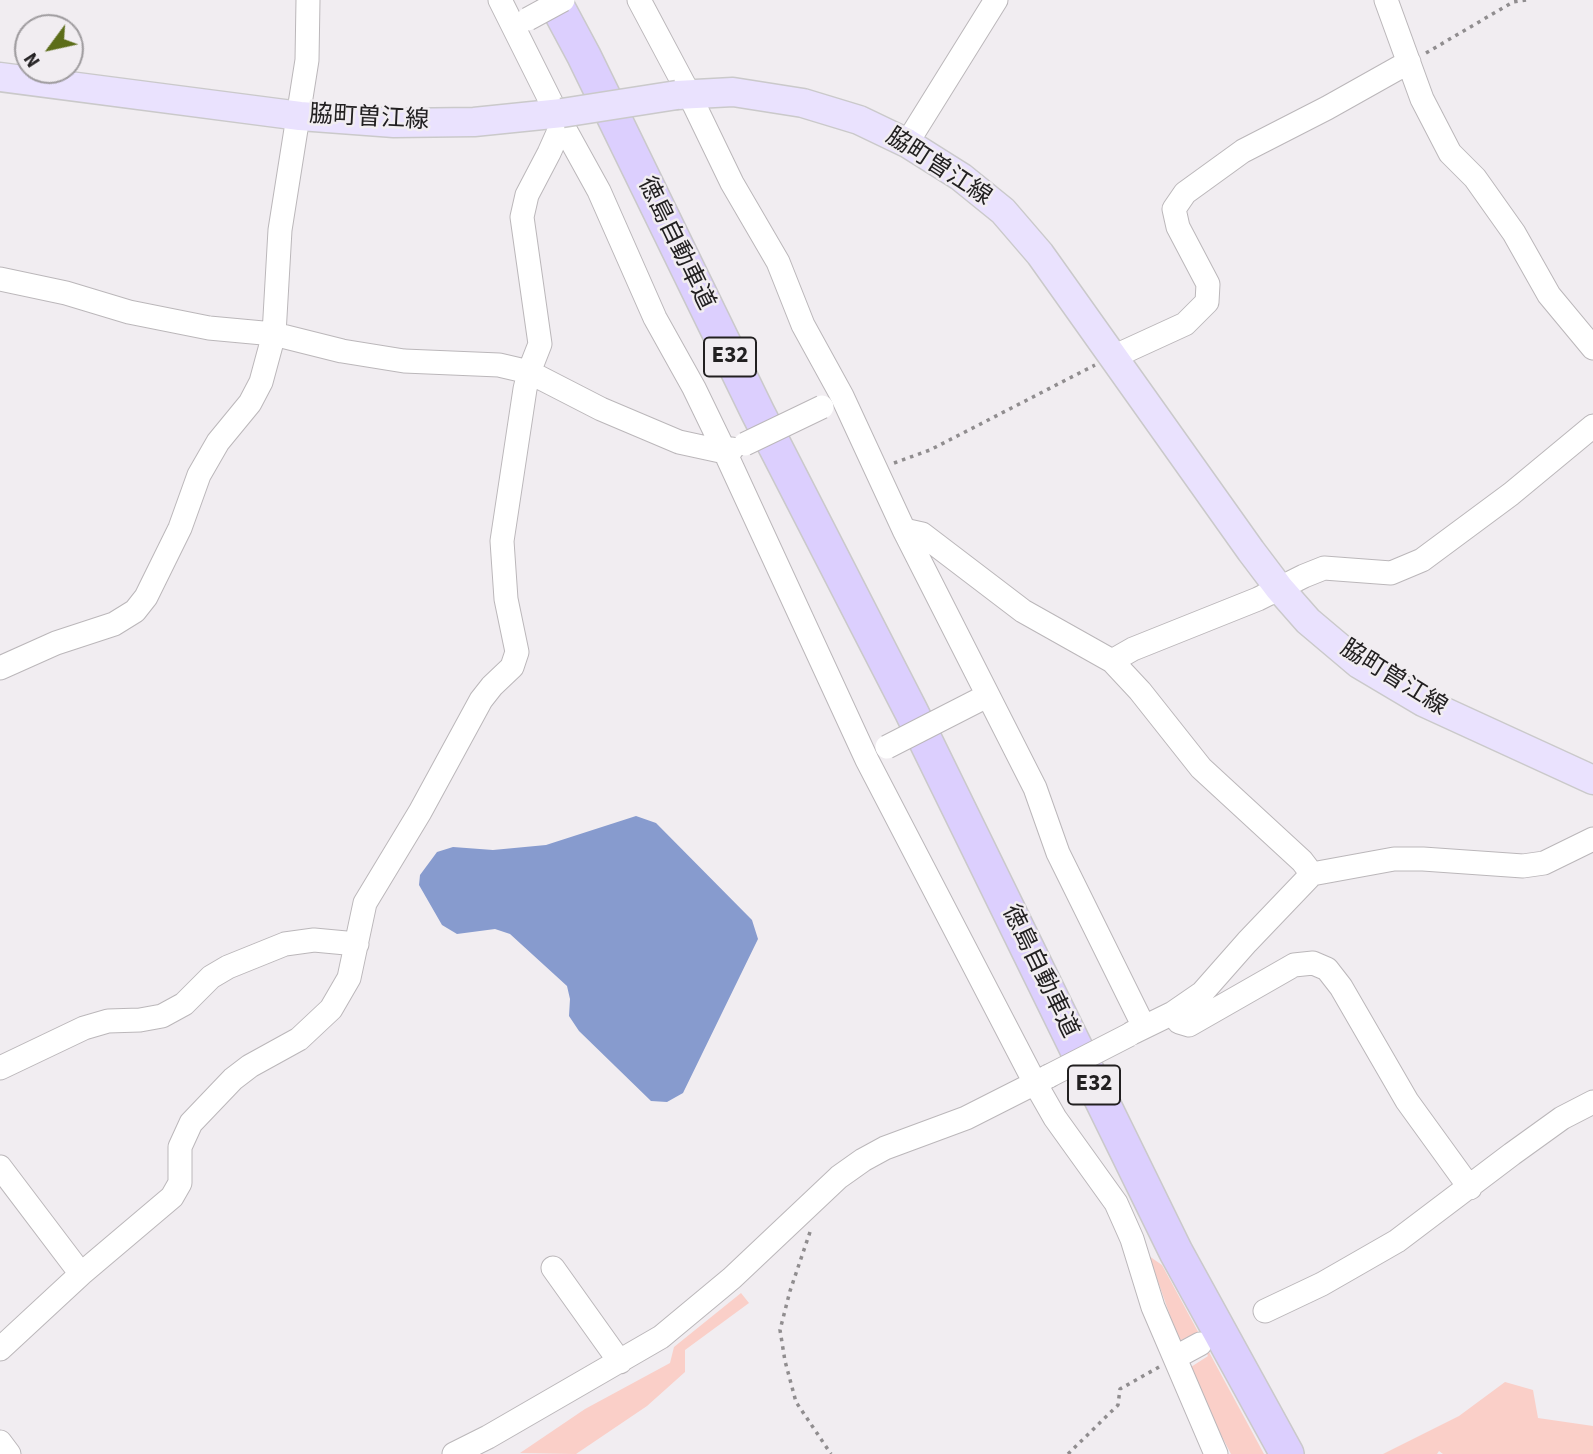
<!DOCTYPE html>
<meta charset="utf-8">
<style>
body{margin:0}
#map{position:relative;width:1593px;height:1454px;overflow:hidden;background:#f1edf1;font-family:"Source Sans 3",sans-serif}
canvas{display:block}
.north{position:absolute;left:14px;top:14px;width:70px;height:70px;box-sizing:border-box;background:#f1edf1;border:2px solid #9e9b9e;border-radius:50%;rotate:237deg;font-size:19px;font-weight:700;line-height:28px;text-align:center;color:#222021}
.north::after{content:'';display:block;margin:auto;width:24px;height:32px;background:#5c6d19;clip-path:polygon(50% 0,100% 100%,50% 72%,0 100%)}
</style>
<div id="map">
<canvas width="1593" height="1454"></canvas>
<div class="north">N</div>
</div>
<script>
const context = document.querySelector('canvas').getContext('2d');
context.lineJoin = 'round';
function paint(path, color) {
  context.fillStyle = color;
  context.fill(path, 'evenodd');
}
function shape(rows) {
  const path = new Path2D();
  for (const r of rows) {
    path.moveTo(r[0], r[1]);
    for (let i = 2; i < r.length; i += 2) path.lineTo(r[i], r[i + 1]);
  }
  return path;
}
function stroke(path, color, width, dash) {
  context.strokeStyle = color;
  context.lineWidth = width;
  context.lineCap = dash ? 'butt' : 'round';
  context.setLineDash(dash || []);
  context.stroke(path);
}
function drawText(font, color, halo, rows, align = 'center') {
  context.font = font + ' "Source Sans 3","Noto Sans JP",sans-serif';
  context.lineWidth = 5;
  context.setLineDash([]);
  context.textBaseline = 'middle';
  context.strokeStyle = halo;
  context.fillStyle = color;
  for (const [text, x, y, turn = 0] of rows) {
    context.save();
    context.translate(x, y);
    context.rotate((+turn || 0) * Math.PI / 180);
    context.textAlign = isNaN(turn) ? turn : align;
    if (halo) context.strokeText(text, 0, 0);
    context.fillText(text, 0, 0);
    context.restore();
  }
}
paint(shape([
 [1149,1256,1162,1265,1264,1454,1231,1454,1207,1408,1191,1367,1208,1356,1196,1333,1179,1341],
 [741,1293,749,1303,685,1350,685,1372,647,1406,576,1454,520,1453,585,1409,670,1363,674,1347],
 [1505,1382,1533,1390,1538,1418,1593,1426,1593,1454,1443,1454,1439,1451,1437,1454,1383,1454,1459,1416]
]), '#facfc8');
paint(shape([
 [636,816,656,823,752,920,758,939,683,1093,667,1102,651,1101,579,1031,569,1016,570,999,567,986,510,934,495,929,457,934,442,925,419,885,420,875,437,852,453,847,493,850,546,845]
]), '#879bce');
const minor = shape([
 [500,0,562,124,599,191,655,318,694,388,725,452,867,760,1035,1083,1055,1118,1116,1203,1132,1239,1153,1307,1216,1454],
 [639,0,689,94,732,183,778,262,803,325,842,396,904,530,1035,788,1058,853,1144,1027],
 [1386,0,1422,99,1450,153,1475,178,1514,233,1549,295,1593,348],
 [907,143,996,0],
 [0,279,66,293,129,312,209,328,274,334,342,351,404,361,499,365,529,372,601,409,679,442,725,452,732,449],
 [1113,357,1185,324,1207,302,1208,284,1178,227,1174,209,1185,193,1243,151,1327,108,1409,62],
 [904,530,922,534,1023,611,1112,661,1140,691,1201,768,1302,861,1312,874],
 [1112,661,1133,649,1258,599,1304,576,1324,568,1391,573,1422,560,1511,494,1593,426],
 [0,668,56,643,114,624,135,611,146,597,180,528,199,475,218,442,250,403,261,382,274,334,280,230,307,60,308,0],
 [1173,1013,1179,1022,1189,1025,1294,965,1313,963,1327,969,1341,987,1407,1101,1470,1188],
 [1132,1033,1173,1013,1202,993,1247,942,1312,874,1394,859,1423,859,1523,866,1544,863,1593,839],
 [0,1068,84,1028,108,1021,140,1020,162,1016,184,1004,211,977,228,967,285,944,314,940,357,944],
 [0,1167,81,1274],
 [553,1268,620,1362],
 [1265,1311,1322,1284,1397,1241,1512,1154,1562,1118,1593,1102],
 [0,1349,81,1274,172,1197,180,1183,180,1147,191,1123,233,1079,250,1066,299,1039,331,1009,349,978,365,903,420,812,481,700,492,686,512,667,517,652,506,599,502,541,525,389,529,372,540,344,522,217,527,195,549,153,562,124],
 [1176,1357,1200,1344],
 [0,1442,9,1454],
 [454,1454,488,1437,661,1337,732,1278,839,1177,863,1160,885,1148,966,1118,1049,1076]
]);
const major = shape([
 [0,77,300,116,394,123,474,122,562,113],
 [677,95,733,92,803,103,859,120,907,143,961,177,1003,211,1040,254,1251,551,1279,588,1308,621,1359,664,1423,702,1593,780]
]);
const highway = shape([
 [554,0,584,56,758,413,911,711,1176,1252,1287,1454]
]);
stroke(minor, '#bbb7ba', 25);
stroke(major, '#cac9ca', 31);
stroke(highway, '#cac9ca', 36);
stroke(shape([
 [1426,53,1513,2,1526,0],
 [894,463,930,450,1095,365],
 [810,1232,790,1291,780,1330,785,1361,796,1402,831,1454],
 [1068,1454,1118,1405,1120,1389,1159,1367]
]), '#908d8f', 3.5, [3.5, 5]);
stroke(minor, '#fff', 23);
stroke(major, '#eae2fe', 28);
stroke(highway, '#dccffe', 33);
const minorBridge = shape([
 [528,19,563,0],
 [745,444,822,407],
 [887,747,977,701],
 [1049,1076,1129,1035]
]);
const majorBridge = shape([
 [562,113,677,95]
]);
stroke(minorBridge, '#bbb7ba', 25, []);
stroke(majorBridge, '#cac9ca', 31, []);
stroke(minorBridge, '#fff', 23);
stroke(majorBridge, '#eae2fe', 28);
for (const [x, y, w] of [
 [730,357,52],
 [1094,1085,52]
]) {
  const box = new Path2D();
  box.roundRect(x - w / 2, y - 19.5, w, 39, 5);
  context.fillStyle = '#f1edf1';
  context.fill(box);
  stroke(box, '#222021', 2);
}
drawText('bold 23px', '#222021', null, [
 ["E32",730,357],
 ["E32",1094,1085]
]);
drawText('24px', '#222021', '#f1edf1', [
 ["脇町曽江線",369,119,3],
 ["脇町曽江線",938,168,33],
 ["徳島自動車道",675,244,64],
 ["脇町曽江線",1393,679,32],
 ["徳島自動車道",1039,972,64]
]);
</script>
